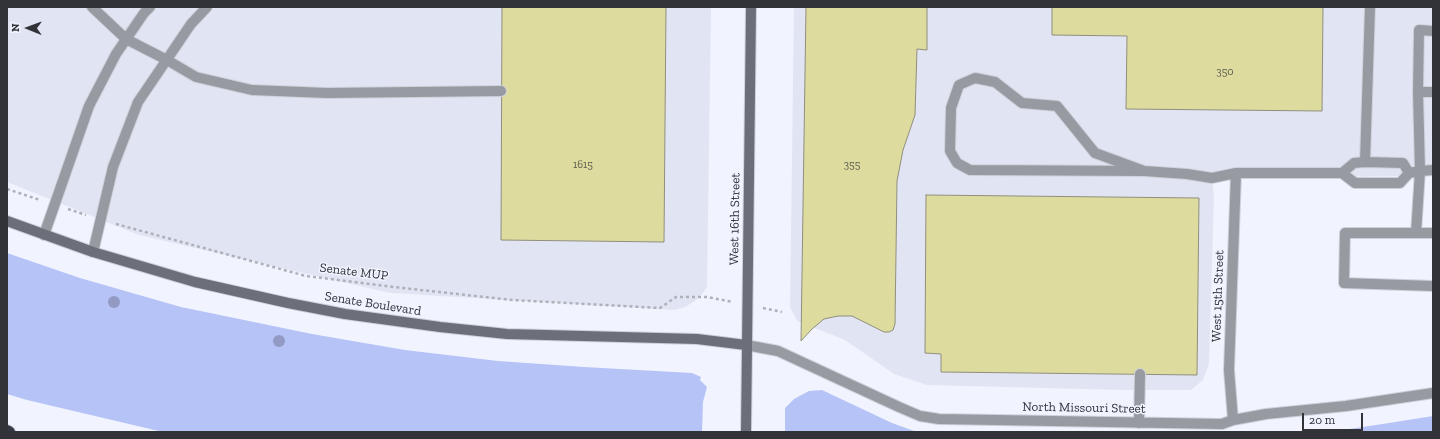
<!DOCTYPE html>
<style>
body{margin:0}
#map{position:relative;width:1440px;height:439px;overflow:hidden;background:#f1f4ff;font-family:"Zilla Slab",serif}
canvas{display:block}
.frame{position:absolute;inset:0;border:8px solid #313339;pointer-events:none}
.north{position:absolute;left:8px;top:8px;width:40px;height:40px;-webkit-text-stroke:3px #f1f4ff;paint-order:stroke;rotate:271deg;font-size:11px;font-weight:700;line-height:16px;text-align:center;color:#313339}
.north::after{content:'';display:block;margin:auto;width:14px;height:18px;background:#313339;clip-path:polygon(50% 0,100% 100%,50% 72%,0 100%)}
.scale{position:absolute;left:1302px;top:413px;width:61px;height:18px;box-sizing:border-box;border:2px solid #313339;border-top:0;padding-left:5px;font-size:12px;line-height:14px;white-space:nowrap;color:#313339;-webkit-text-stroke:3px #f1f4ff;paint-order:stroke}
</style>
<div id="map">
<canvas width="1440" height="439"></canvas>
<div class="frame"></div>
<div class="north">N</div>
<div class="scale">20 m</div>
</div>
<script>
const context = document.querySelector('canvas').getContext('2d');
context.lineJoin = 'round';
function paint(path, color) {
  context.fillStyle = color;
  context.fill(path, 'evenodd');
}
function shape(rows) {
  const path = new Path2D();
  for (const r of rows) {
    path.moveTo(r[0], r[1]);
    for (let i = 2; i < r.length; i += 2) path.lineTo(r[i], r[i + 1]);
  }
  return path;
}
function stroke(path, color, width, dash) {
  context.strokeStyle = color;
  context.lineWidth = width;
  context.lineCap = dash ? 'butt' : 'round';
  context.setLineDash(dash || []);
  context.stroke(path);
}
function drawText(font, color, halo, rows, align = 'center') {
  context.font = font + ' "Zilla Slab",serif';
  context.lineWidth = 3;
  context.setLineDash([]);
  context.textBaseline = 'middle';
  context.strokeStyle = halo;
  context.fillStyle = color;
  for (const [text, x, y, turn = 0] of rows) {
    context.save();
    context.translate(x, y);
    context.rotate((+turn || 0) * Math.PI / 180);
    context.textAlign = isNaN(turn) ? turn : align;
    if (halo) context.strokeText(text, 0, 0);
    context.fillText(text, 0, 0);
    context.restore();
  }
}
paint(shape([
 [7,7,711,7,707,287,702,294,695,301,685,307,675,310,390,293,139,235,7,182],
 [794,7,1433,7,1433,176,1212,178,1214,196,1209,364,1203,380,1191,390,1122,390,927,385,894,374,845,340,797,321,790,307]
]), '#e1e5f3');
paint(shape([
 [7,253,80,278,181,307,312,334,405,350,498,361,584,367,692,373,701,377,700,380,707,387,703,402,702,432,163,432,27,400,7,394],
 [822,390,892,423,917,432,785,432,785,408,794,399,809,391],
 [1433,416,1433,432,1330,432,1389,423]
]), '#b6c3f7');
const building = shape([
 [502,7,666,7,664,242,501,240,502,7],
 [806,7,927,7,927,50,917,49,915,115,903,150,897,181,895,324,893,330,889,332,884,332,852,316,838,316,824,319,812,329,801,341,806,7],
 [1052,7,1323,7,1322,111,1126,109,1127,36,1052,35,1052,7],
 [926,195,1199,198,1197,375,941,372,941,354,925,353,926,195]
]);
paint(building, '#dedb9e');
stroke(building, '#908f7f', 1);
const lane = shape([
 [92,7,126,39,167,60,196,77,252,90,327,93,501,91],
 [1418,92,1433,92],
 [1365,162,1370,7],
 [1144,171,1095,153,1057,106,1022,103,995,82,975,78,959,85,951,108,950,151,957,163,970,170,1144,171,1187,174,1212,178,1236,173,1342,173,1355,183,1400,183,1409,173,1420,171,1433,170],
 [1342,173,1354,163,1365,162,1403,163,1409,173],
 [1416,233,1420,171,1418,92,1419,30,1433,31],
 [1433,233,1345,233,1344,283,1433,286],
 [44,235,89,106,116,54,144,13,150,7],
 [93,252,113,167,138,102,191,24,207,7],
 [746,345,778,351,899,407,920,416,939,419,1222,424,1233,420,1266,414,1346,406,1433,393],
 [1233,420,1229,370,1236,173],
 [1139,423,1140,374]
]);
const secondary = shape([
 [7,221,93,252,195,282,288,303,345,314,440,327,507,334,697,339,746,345],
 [746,432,751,7]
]);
const highway = shape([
 [7,431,9,432]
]);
stroke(lane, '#ced1db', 12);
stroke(secondary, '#ced1db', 12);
stroke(highway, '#ced1db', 14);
stroke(shape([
 [7,189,40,200],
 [68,209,86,215],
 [116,224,306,276,394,287,512,300,660,308,676,297,707,297,733,302],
 [763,308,782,312]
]), '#aeb0ba', 2.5, [3, 3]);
stroke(lane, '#989aa1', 10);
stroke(secondary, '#6c6f79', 10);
stroke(highway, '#343845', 12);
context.fillStyle = '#929ac4';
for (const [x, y] of [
 [114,302],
 [279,341]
]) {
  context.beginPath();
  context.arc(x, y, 6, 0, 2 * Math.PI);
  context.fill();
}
drawText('11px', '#5c5d52', null, [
 ["350",1225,72],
 ["1615",583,165],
 ["355",852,165]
]);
drawText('13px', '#313339', '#f1f4ff', [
 ["West 16th Street",735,219,-89],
 ["Senate MUP",354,272,7],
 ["West 15th Street",1218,296,-88],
 ["Senate Boulevard",373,304,9],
 ["North Missouri Street",1084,408,1]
]);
</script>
